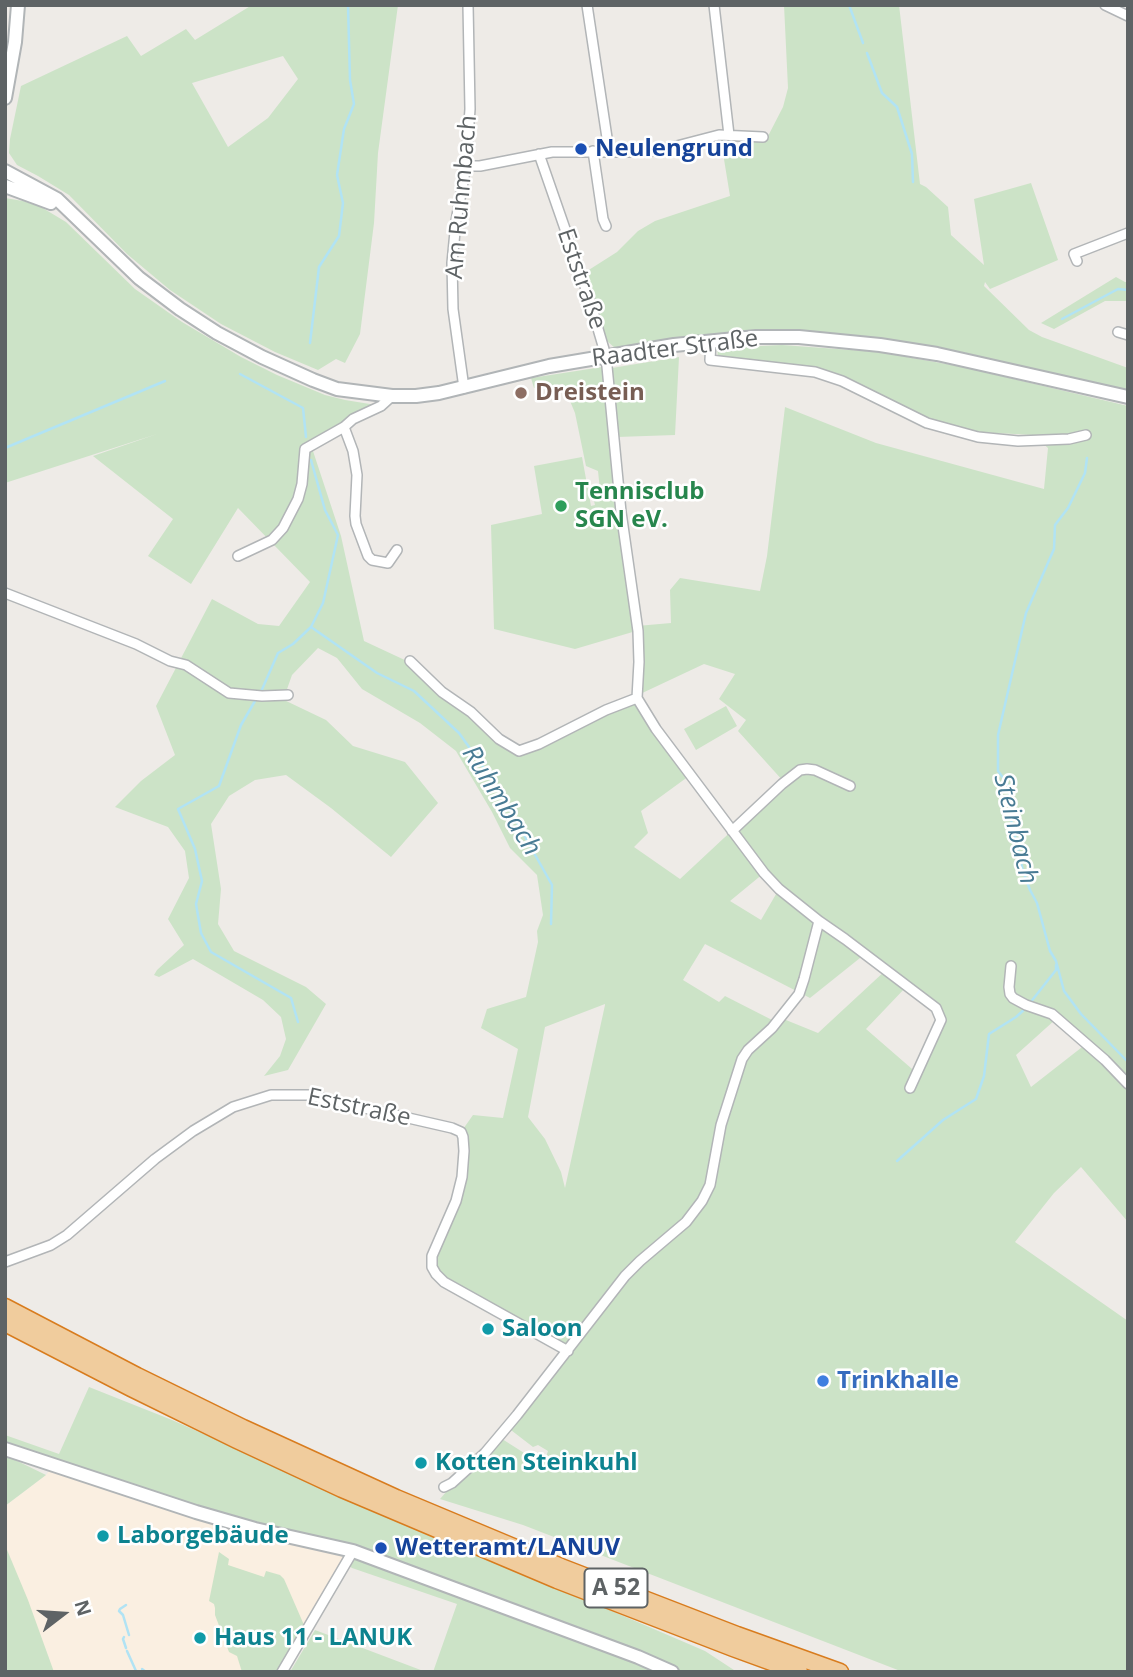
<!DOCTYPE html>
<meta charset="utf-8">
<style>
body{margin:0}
#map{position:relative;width:1133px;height:1677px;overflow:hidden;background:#eeebe7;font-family:"Open Sans",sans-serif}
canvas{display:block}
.frame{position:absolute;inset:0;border:7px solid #5e6365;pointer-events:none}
.north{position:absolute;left:28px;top:1579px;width:70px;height:70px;-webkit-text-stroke:5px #fff;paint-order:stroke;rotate:73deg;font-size:19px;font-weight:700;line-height:28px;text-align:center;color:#5e6365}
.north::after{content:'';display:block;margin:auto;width:24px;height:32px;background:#5e6365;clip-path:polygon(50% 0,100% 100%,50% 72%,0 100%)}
</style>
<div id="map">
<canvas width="1133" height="1677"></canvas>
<div class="frame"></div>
<div class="north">N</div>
</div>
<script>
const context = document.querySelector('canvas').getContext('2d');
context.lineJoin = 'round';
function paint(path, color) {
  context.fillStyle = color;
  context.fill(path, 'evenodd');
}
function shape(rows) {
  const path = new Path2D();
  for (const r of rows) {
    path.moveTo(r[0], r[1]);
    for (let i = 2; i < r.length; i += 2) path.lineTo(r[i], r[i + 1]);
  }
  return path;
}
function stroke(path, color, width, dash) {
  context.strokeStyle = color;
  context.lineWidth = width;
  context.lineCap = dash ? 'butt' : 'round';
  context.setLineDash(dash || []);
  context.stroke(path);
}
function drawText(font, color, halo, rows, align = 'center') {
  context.font = font + ' "Open Sans",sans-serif';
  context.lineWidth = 5;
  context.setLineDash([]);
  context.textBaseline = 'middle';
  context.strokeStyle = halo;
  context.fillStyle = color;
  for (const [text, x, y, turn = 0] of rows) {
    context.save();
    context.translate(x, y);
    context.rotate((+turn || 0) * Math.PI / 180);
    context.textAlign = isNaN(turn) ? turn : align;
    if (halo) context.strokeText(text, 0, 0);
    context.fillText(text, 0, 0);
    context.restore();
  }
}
paint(shape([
 [55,1463,347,1552,280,1672,5,1672,5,1660,50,1661,5,1546,5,1506,46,1475]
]), '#faefe1');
paint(shape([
 [252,5,398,5,378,153,374,223,360,334,345,363,336,359,318,370,275,352,221,324,170,290,127,254,69,195,38,176,17,165,9,153,10,139,21,86,127,36,141,56,186,29,195,40],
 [283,56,298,79,268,118,228,147,192,83],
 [784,5,899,5,920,184,926,187,948,207,951,235,984,265,974,199,1031,183,1058,260,990,289,985,282,984,286,1029,330,1042,337,1128,368,1128,391,962,352,882,342,711,338,615,348,607,341,584,273,617,252,638,231,655,221,730,196,722,147,766,140,783,107,788,88],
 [5,198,23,201,41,207,66,222,135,289,182,322,241,357,277,375,325,395,345,400,376,405,312,448,341,536,364,641,409,662,518,752,637,700,689,776,641,811,648,833,634,847,680,879,784,782,738,731,746,720,719,699,735,674,704,664,638,695,637,626,671,623,670,590,680,578,760,591,767,556,785,407,876,443,1044,489,1048,448,1033,435,977,432,928,421,843,380,718,357,717,348,782,345,879,352,963,367,1128,406,1128,1222,1081,1167,1054,1193,1015,1242,1128,1321,1128,1672,903,1672,523,1525,440,1499,453,1484,499,1437,543,1465,548,1451,538,1445,533,1447,507,1427,568,1351,444,1282,432,1267,456,1201,461,1132,473,1115,503,1118,518,1049,481,1028,487,1009,526,997,538,942,537,931,543,915,537,875,510,848,492,812,456,751,420,723,362,689,337,658,318,648,292,675,286,692,260,694,224,688,220,694,253,699,282,699,326,720,353,746,405,762,438,803,391,857,331,808,286,775,255,780,229,796,211,824,221,889,218,924,234,951,306,987,326,1004,288,1070,264,1076,280,1056,286,1039,281,1017,263,1000,193,959,159,977,154,975,157,970,184,945,168,919,189,878,185,851,168,827,115,807,141,781,175,755,156,706,212,599,258,624,279,626,310,582,238,508,191,584,148,556,173,519,93,456,157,434,5,483],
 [764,873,779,889,761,920,730,901],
 [705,944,810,998,865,954,886,970,818,1033,781,1018,776,1022,725,996,719,1002,683,980],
 [907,986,940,1012,919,1075,866,1029],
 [605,1004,605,1005,565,1188,561,1172,545,1139,528,1117,545,1027],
 [1056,1019,1086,1044,1031,1087,1016,1055],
 [1116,277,1125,282,1128,282,1128,301,1105,301,1054,329,1041,323],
 [679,357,675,435,617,437,612,368],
 [602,367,606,388,636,631,575,649,494,629,491,525,542,514,534,466,582,457,591,506,595,505,592,493,600,490,598,471,586,466,575,413,563,384,534,388,531,378],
 [726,706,737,726,696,750,684,729],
 [89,1387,172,1420,323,1487,705,1651,737,1672,433,1672,457,1604,352,1568,348,1565,353,1551,256,1528,5,1448,5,1435,59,1454],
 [5,1455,46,1475,5,1506],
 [5,1545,28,1600,54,1672,5,1672],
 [219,1552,229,1559,228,1565,264,1577,266,1571,280,1575,284,1579,304,1625,279,1672,242,1672,237,1656,229,1652,215,1615,215,1608,214,1604,209,1601],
 [315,1630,426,1672,290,1672]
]), '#cce3c7');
stroke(shape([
 [849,5,863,43],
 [867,53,882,93,897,107,912,154,913,182],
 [1062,319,1118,289,1128,290],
 [310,343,319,267,339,236,343,203,337,175,344,129,354,104,350,80,348,5],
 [240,374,303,408,306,437],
 [5,448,165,381],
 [1087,458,1085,473,1068,508,1055,525,1054,549,1026,613,998,735,998,771,1007,783,1011,800,1010,815,1023,871,1030,890,1037,903,1050,951,1056,961,1064,991,1081,1014,1128,1062],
 [311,627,377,673,414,691,459,733,496,785,552,885,551,924],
 [260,694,278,653,293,644,311,627,323,603,338,535,325,510,311,460],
 [255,701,241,725,219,786,178,809,195,849,202,881,196,904,201,933,211,952,291,998,298,1022],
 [897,1161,943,1120,976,1099,984,1076,989,1034,1016,1017,1026,1008,1056,970,1056,965],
 [126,1605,120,1609,119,1611,123,1615,129,1635],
 [124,1637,123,1639,126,1648],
 [127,1651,136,1671],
 [142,1669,146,1672]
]), '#b1e3f4', 2.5);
const street = shape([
 [587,5,609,151],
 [714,5,729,135],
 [1105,5,1128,16],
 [593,151,603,219,606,226],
 [466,166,480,166,552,152,647,152,669,148,719,135,763,137],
 [1077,261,1074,254,1128,233],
 [1118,332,1128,335],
 [711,341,710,360,815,372,842,381,927,423,978,437,1018,441,1069,439,1086,435],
 [464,388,453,309,452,263,456,221,466,166,470,109,468,5],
 [344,427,353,451,357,475,355,516,356,524,368,556,372,560,388,563,397,550],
 [238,556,272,540,283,528,298,499,302,484,305,449,344,427,353,419,381,406,392,396],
 [5,593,136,644,170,661,186,665,229,693,262,696,288,695],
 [410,661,442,692,471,712,499,739,519,751,539,744,606,710,637,698],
 [732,831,782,784,800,770,807,769,815,770,850,786],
 [819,921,845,939,936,1008,941,1020,910,1088],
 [1011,966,1009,987,1010,994,1013,998,1026,1005,1052,1014,1105,1060,1128,1084],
 [5,1262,51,1245,67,1235,155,1159,193,1131,233,1107,271,1095,308,1095,452,1128,461,1132,463,1137,464,1151,462,1177,456,1201,432,1256,432,1267,436,1274,444,1282,568,1351],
 [444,1487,452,1483,485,1453,517,1415,625,1276,640,1261,686,1222,702,1201,710,1185,721,1125,742,1059,748,1050,772,1028,799,994,804,979,819,921,779,889,764,873,656,729,637,698,639,662,638,631,621,512,606,356,588,295,539,154],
 [282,1672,353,1551]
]);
const secondary = shape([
 [5,98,15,42,18,5],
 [5,171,57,199,139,278,180,309,217,333,262,357,313,380,337,389,392,396,416,396,439,393,549,366,674,345,756,337,799,337,880,345,937,354,1128,397],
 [5,186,51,203],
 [5,1449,196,1512,255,1529,353,1551,638,1657,672,1672]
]);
const highway = shape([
 [5,1307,137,1376,243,1428,396,1498,561,1567,737,1635,840,1672],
 [5,1323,131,1388,237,1440,342,1489,557,1580,733,1648,799,1672]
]);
stroke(street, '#b2b5b7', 12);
stroke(secondary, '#b1b5b7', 16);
stroke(highway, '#d87c1e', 19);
stroke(street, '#fff', 9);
stroke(secondary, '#fff', 12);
stroke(highway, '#f0cc9d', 16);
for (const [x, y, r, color] of [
 [581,149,7,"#1a4fb4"],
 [521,393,7,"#8d6e63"],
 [561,506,7,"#2e9e5b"],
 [488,1329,7,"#0f9aa8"],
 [823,1381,7,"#3f7fe0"],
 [421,1463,7,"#0f9aa8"],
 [103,1536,7,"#0f9aa8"],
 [381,1548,7,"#1a4fb4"],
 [200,1638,7,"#0f9aa8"]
]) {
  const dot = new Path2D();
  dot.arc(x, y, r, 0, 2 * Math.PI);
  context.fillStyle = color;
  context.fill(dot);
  stroke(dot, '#fff', 2.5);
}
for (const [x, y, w] of [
 [616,1588,63]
]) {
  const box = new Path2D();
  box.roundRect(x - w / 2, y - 19.5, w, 39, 5);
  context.fillStyle = '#fff';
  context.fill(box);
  stroke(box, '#5e6365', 2);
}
drawText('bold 23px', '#5e6365', null, [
 ["A 52",616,1588]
]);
drawText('bold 24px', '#164399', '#fff', [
 ["Neulengrund",595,149],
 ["Wetteramt/LANUV",395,1548]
], 'left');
drawText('24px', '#5e6365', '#fff', [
 ["Am Ruhmbach",462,197,-85],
 ["Eststraße",581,279,71],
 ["Raadter Straße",675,349,-7],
 ["Eststraße",359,1108,12]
]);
drawText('bold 24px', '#785e54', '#fff', [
 ["Dreistein",535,393]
], 'left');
drawText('bold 24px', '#27864d', '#fff', [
 ["Tennisclub",575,492],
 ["SGN eV.",575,520]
], 'left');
drawText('bold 24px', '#0d838f', '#fff', [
 ["Saloon",502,1329],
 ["Kotten Steinkuhl",435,1463],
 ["Laborgebäude",117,1536],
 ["Haus 11 - LANUK",214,1638]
], 'left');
drawText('bold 24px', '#366cbe', '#fff', [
 ["Trinkhalle",837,1381]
], 'left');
drawText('italic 26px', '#487b94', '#fff', [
 ["Ruhmbach",501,801,58],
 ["Steinbach",1015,829,76]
]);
</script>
